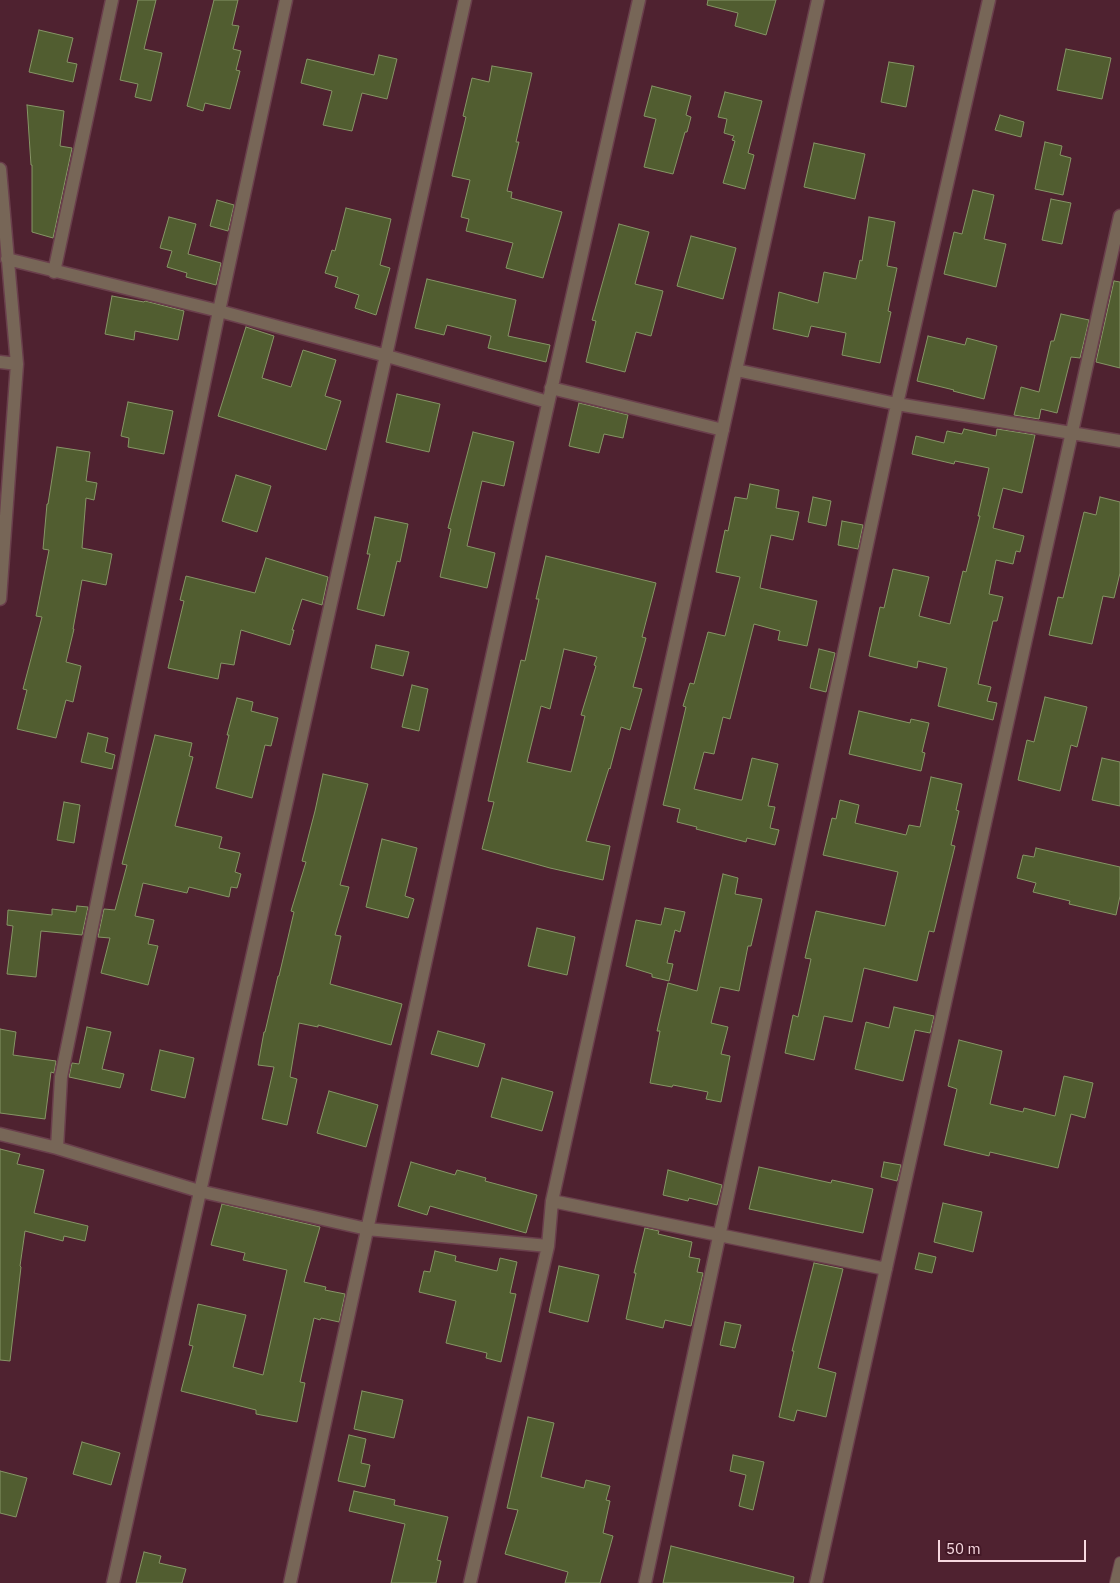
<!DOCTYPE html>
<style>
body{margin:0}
#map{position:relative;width:1120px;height:1583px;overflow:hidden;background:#4f2230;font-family:"IBM Plex Sans",sans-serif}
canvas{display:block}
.scale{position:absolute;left:938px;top:1540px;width:148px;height:22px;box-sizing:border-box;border:2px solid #f7d9e0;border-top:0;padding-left:6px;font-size:15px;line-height:18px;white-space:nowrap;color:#f7d9e0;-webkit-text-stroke:4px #431826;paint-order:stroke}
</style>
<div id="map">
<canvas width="1120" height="1583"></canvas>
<div class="scale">50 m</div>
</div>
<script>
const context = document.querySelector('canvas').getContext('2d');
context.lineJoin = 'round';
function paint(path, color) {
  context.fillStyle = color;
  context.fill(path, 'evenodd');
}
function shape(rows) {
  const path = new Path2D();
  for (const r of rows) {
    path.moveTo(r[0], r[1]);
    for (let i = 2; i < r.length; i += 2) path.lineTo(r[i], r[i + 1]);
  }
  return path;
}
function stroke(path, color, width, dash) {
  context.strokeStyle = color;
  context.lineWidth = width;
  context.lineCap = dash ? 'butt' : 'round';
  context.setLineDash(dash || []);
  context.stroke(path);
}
const building = shape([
 [138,0,156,0,144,49,162,53,151,101,135,97,138,84,120,80,138,0],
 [214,0,238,0,232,25,239,26,233,49,241,51,236,70,240,71,230,109,205,103,203,111,187,106,214,0],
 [708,0,776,0,766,35,735,26,738,13,707,5,708,0],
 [39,30,73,38,67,62,77,64,73,82,29,72,39,30],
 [1066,49,1111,58,1102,99,1057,90,1066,49],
 [379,55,397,59,387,99,362,93,352,131,323,125,332,91,301,83,307,59,374,75,379,55],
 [889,62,914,66,906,107,881,102,889,62],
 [492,66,532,73,516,142,519,142,507,191,512,192,511,198,562,212,543,278,506,268,513,243,466,231,469,219,461,217,470,180,452,176,466,117,463,116,472,78,489,82,492,66],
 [652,86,691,96,686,115,691,117,687,132,685,132,673,174,644,167,656,119,644,116,652,86],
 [725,92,762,101,748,153,754,155,745,189,723,183,735,141,732,140,734,136,724,133,727,119,718,117,725,92],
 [27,105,64,111,60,146,72,148,53,238,32,232,32,165,31,165,27,105],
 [1000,115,1024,122,1021,137,995,130,1000,115],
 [1045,142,1062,146,1060,155,1071,158,1063,195,1035,189,1045,142],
 [814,143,865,154,855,199,804,187,814,143],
 [973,190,994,195,984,239,1006,244,996,287,944,274,954,232,962,234,973,190],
 [1051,199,1071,203,1062,244,1042,240,1051,199],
 [217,200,234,205,228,231,210,226,217,200],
 [346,208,391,219,380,265,390,268,376,315,355,308,359,295,335,287,338,277,325,273,332,250,335,251,346,208],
 [169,217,196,224,188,254,221,263,216,285,186,277,187,273,167,267,172,251,160,248,169,217],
 [869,217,895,222,887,266,897,268,888,311,891,312,880,363,842,355,846,333,811,326,808,337,773,329,779,292,818,303,824,272,856,279,860,260,862,261,869,217],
 [619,224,649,232,635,284,663,291,651,336,636,332,625,372,586,362,596,321,592,320,619,224],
 [691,236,736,248,723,299,677,286,691,236],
 [427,279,516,300,508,336,550,345,546,362,488,348,491,336,447,325,444,335,415,328,427,279],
 [1114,281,1120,282,1120,368,1096,362,1114,281],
 [112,296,144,302,145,301,184,311,178,340,135,331,134,340,105,334,112,296],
 [1061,314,1089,320,1080,358,1071,357,1057,413,1041,409,1039,419,1014,415,1021,387,1039,392,1051,341,1054,341,1061,314],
 [246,327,274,336,262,378,291,387,303,350,336,360,325,396,341,401,326,450,218,416,246,327],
 [928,336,965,345,967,338,997,346,984,399,953,391,954,390,917,381,928,336],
 [397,394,440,404,429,452,386,442,397,394],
 [128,402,173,411,164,454,128,447,129,438,121,436,128,402],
 [579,403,628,415,623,438,604,434,599,453,569,446,579,403],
 [964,429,996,436,997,429,1035,435,1022,493,1003,488,993,528,1024,536,1020,552,1016,551,1013,564,996,560,989,594,1003,597,997,621,993,621,978,684,991,687,987,701,997,703,993,720,938,706,947,668,918,661,917,668,869,656,880,607,884,608,893,569,929,577,919,616,950,624,963,571,966,572,980,516,978,516,989,468,955,461,954,464,912,454,916,436,944,443,947,431,962,434,964,429],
 [473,432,514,442,504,486,482,481,467,546,495,553,487,588,440,577,451,529,448,528,473,432],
 [57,447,90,452,86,481,97,483,94,500,86,498,82,548,112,554,106,585,82,580,73,629,74,629,66,662,81,666,73,702,66,700,56,738,17,729,27,690,23,689,42,617,36,616,49,550,43,549,47,504,48,504,57,447],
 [236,475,271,486,257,532,222,521,236,475],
 [750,484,779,490,776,508,799,512,793,540,771,535,760,588,817,601,807,646,778,640,780,631,754,624,730,719,723,717,714,754,704,752,694,789,740,800,742,800,752,758,778,764,768,806,775,807,770,828,779,830,775,845,747,838,746,842,696,829,697,827,677,822,680,809,663,805,686,707,683,706,690,683,694,684,708,632,725,636,740,577,716,572,725,530,728,531,735,497,747,499,750,484],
 [813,497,831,501,826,526,808,522,813,497],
 [1100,497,1120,502,1120,573,1114,598,1103,596,1092,644,1049,635,1058,597,1063,598,1084,512,1096,515,1100,497],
 [375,517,408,524,400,562,397,561,384,616,357,609,370,554,367,554,375,517],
 [842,521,863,525,858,549,838,545,842,521],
 [546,556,656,583,642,637,646,638,633,687,642,689,630,730,621,727,610,769,609,768,586,841,610,846,603,880,550,868,482,849,494,802,488,801,521,660,525,661,539,599,536,599,546,556],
 [564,649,597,657,594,665,596,666,581,715,585,716,571,772,527,762,541,706,550,709,564,649],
 [266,558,328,577,322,605,302,599,292,630,294,630,290,645,241,630,234,665,221,663,218,679,168,668,184,601,180,600,186,576,255,593,266,558],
 [376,645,409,652,403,676,371,668,376,645],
 [819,649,835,653,826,692,810,688,819,649],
 [412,685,428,689,419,731,402,727,412,685],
 [1045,697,1087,707,1077,747,1071,745,1060,791,1018,780,1027,740,1034,742,1045,697],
 [237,698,253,702,251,711,278,718,271,746,265,745,252,798,216,788,229,735,227,735,237,698],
 [859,711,910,723,911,719,929,723,922,752,925,753,921,771,849,754,859,711],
 [88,733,108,738,105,752,115,755,112,769,81,762,88,733],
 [155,735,192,743,189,756,193,757,175,826,222,837,219,848,240,853,235,872,241,874,237,888,231,887,229,897,189,887,187,893,143,883,135,916,154,920,148,944,158,946,148,985,101,973,110,938,98,937,104,909,115,910,127,865,122,864,155,735],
 [1102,758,1120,762,1120,806,1092,800,1102,758],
 [323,774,368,784,340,885,349,887,335,935,341,936,330,984,402,1004,391,1045,318,1025,318,1027,299,1023,290,1077,297,1079,287,1125,262,1119,274,1067,258,1065,264,1032,265,1032,278,976,279,976,294,912,291,911,306,862,302,861,315,811,323,774],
 [931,777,962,784,956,810,959,811,951,845,955,846,934,932,929,931,917,981,864,968,852,1022,824,1016,814,1060,785,1053,793,1015,798,1017,811,959,805,958,816,911,885,926,898,872,823,855,832,818,836,819,840,800,859,805,855,823,906,835,909,825,920,827,931,777],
 [64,802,80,805,74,843,57,840,64,802],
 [382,839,417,848,405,896,414,899,408,918,366,907,382,839],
 [1036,848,1120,867,1120,896,1116,915,1069,904,1070,901,1033,892,1036,883,1017,878,1023,855,1034,857,1036,848],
 [723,874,738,878,735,894,762,899,751,946,748,946,739,991,720,987,711,1023,728,1027,721,1054,730,1056,721,1102,706,1099,708,1092,673,1085,672,1087,650,1083,660,1031,657,1031,668,983,697,991,723,874],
 [77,906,88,907,82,935,41,931,36,977,7,974,13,926,7,925,8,910,52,915,52,909,76,912,77,906],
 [665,908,685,912,680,932,675,930,667,963,673,964,669,981,652,977,652,974,626,966,636,920,661,925,665,908],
 [537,928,575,937,567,975,528,966,537,928],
 [894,1007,934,1016,930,1033,915,1030,903,1081,855,1069,866,1022,889,1028,894,1007],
 [87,1027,111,1032,102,1069,124,1074,120,1088,69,1077,72,1063,79,1064,87,1027],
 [0,1029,16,1032,13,1055,56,1061,54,1073,51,1072,45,1119,0,1113,0,1029],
 [438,1031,485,1044,478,1067,431,1054,438,1031],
 [959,1040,1002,1051,990,1104,1023,1112,1024,1108,1055,1116,1064,1076,1093,1083,1085,1118,1071,1114,1058,1168,990,1152,989,1156,944,1145,957,1089,948,1086,959,1040],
 [160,1050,194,1058,185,1098,151,1090,160,1050],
 [502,1078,553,1092,542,1131,491,1117,502,1078],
 [329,1091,378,1105,366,1147,317,1133,329,1091],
 [0,1149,20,1154,17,1164,44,1170,34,1213,88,1226,85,1241,64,1236,63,1241,25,1231,20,1266,21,1267,10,1361,0,1360,0,1149],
 [411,1162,455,1175,457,1170,486,1178,485,1181,537,1195,526,1233,430,1206,427,1215,398,1206,411,1162],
 [884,1162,901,1165,897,1181,881,1177,884,1162],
 [759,1167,831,1183,832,1180,873,1189,863,1233,749,1209,759,1167],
 [668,1170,722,1185,717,1205,689,1198,688,1201,663,1195,668,1170],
 [943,1203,982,1212,973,1252,934,1242,943,1203],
 [222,1204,320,1227,304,1282,326,1287,325,1290,345,1294,339,1322,321,1318,320,1320,314,1318,300,1382,305,1383,297,1422,256,1414,256,1410,181,1391,193,1346,189,1345,198,1304,246,1315,233,1367,263,1375,287,1270,243,1260,245,1253,211,1245,222,1204],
 [645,1228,659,1231,658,1234,692,1242,689,1257,700,1259,697,1272,703,1273,691,1326,665,1320,663,1328,626,1319,636,1273,634,1273,645,1228],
 [435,1251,456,1256,455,1261,497,1271,500,1258,517,1262,510,1293,516,1294,501,1362,486,1358,487,1353,446,1343,456,1301,419,1292,424,1271,430,1272,435,1251],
 [919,1253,936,1257,932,1273,915,1269,919,1253],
 [814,1263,843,1269,818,1368,836,1373,826,1417,797,1410,794,1421,779,1417,794,1351,792,1351,814,1263],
 [559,1266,599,1275,588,1322,549,1312,559,1266],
 [725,1322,741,1325,735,1348,720,1345,725,1322],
 [362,1391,403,1400,394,1438,354,1429,362,1391],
 [528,1417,554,1423,541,1477,584,1488,586,1480,610,1486,606,1500,610,1501,603,1533,613,1536,600,1583,565,1583,568,1572,505,1554,518,1510,507,1508,528,1417],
 [349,1435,366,1439,361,1463,370,1465,365,1487,338,1481,349,1435],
 [82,1442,120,1453,111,1485,73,1474,82,1442],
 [733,1455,764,1462,753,1510,739,1506,746,1475,730,1471,733,1455],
 [0,1471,27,1478,16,1517,0,1513,0,1471],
 [354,1491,395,1500,394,1505,448,1517,437,1560,441,1561,436,1583,391,1583,405,1524,349,1511,354,1491],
 [671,1546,794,1577,793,1583,663,1583,671,1546],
 [144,1552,161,1556,159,1563,186,1569,182,1583,136,1583,144,1552]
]);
paint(building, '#515d30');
stroke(building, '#869566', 1);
const service = shape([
 [1115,1583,1120,1562]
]);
const minor = shape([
 [0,169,17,364,0,599],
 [7,259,219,311,387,356,548,402],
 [54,272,112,0],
 [0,362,17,364],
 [736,370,897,404,1120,441],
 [551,388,723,430],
 [0,1134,57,1148,199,1191,367,1229,548,1246],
 [57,1148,61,1077,219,311,286,0],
 [552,1201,886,1269],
 [113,1583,465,0],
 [290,1583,521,524,639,0],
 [470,1583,548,1246,552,1201,818,0],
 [645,1583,897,404,989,0],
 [816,1583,1120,216]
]);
stroke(service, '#6a3f4c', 12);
stroke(minor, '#6a3f4c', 15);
stroke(service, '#776657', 10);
stroke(minor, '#776657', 12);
</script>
